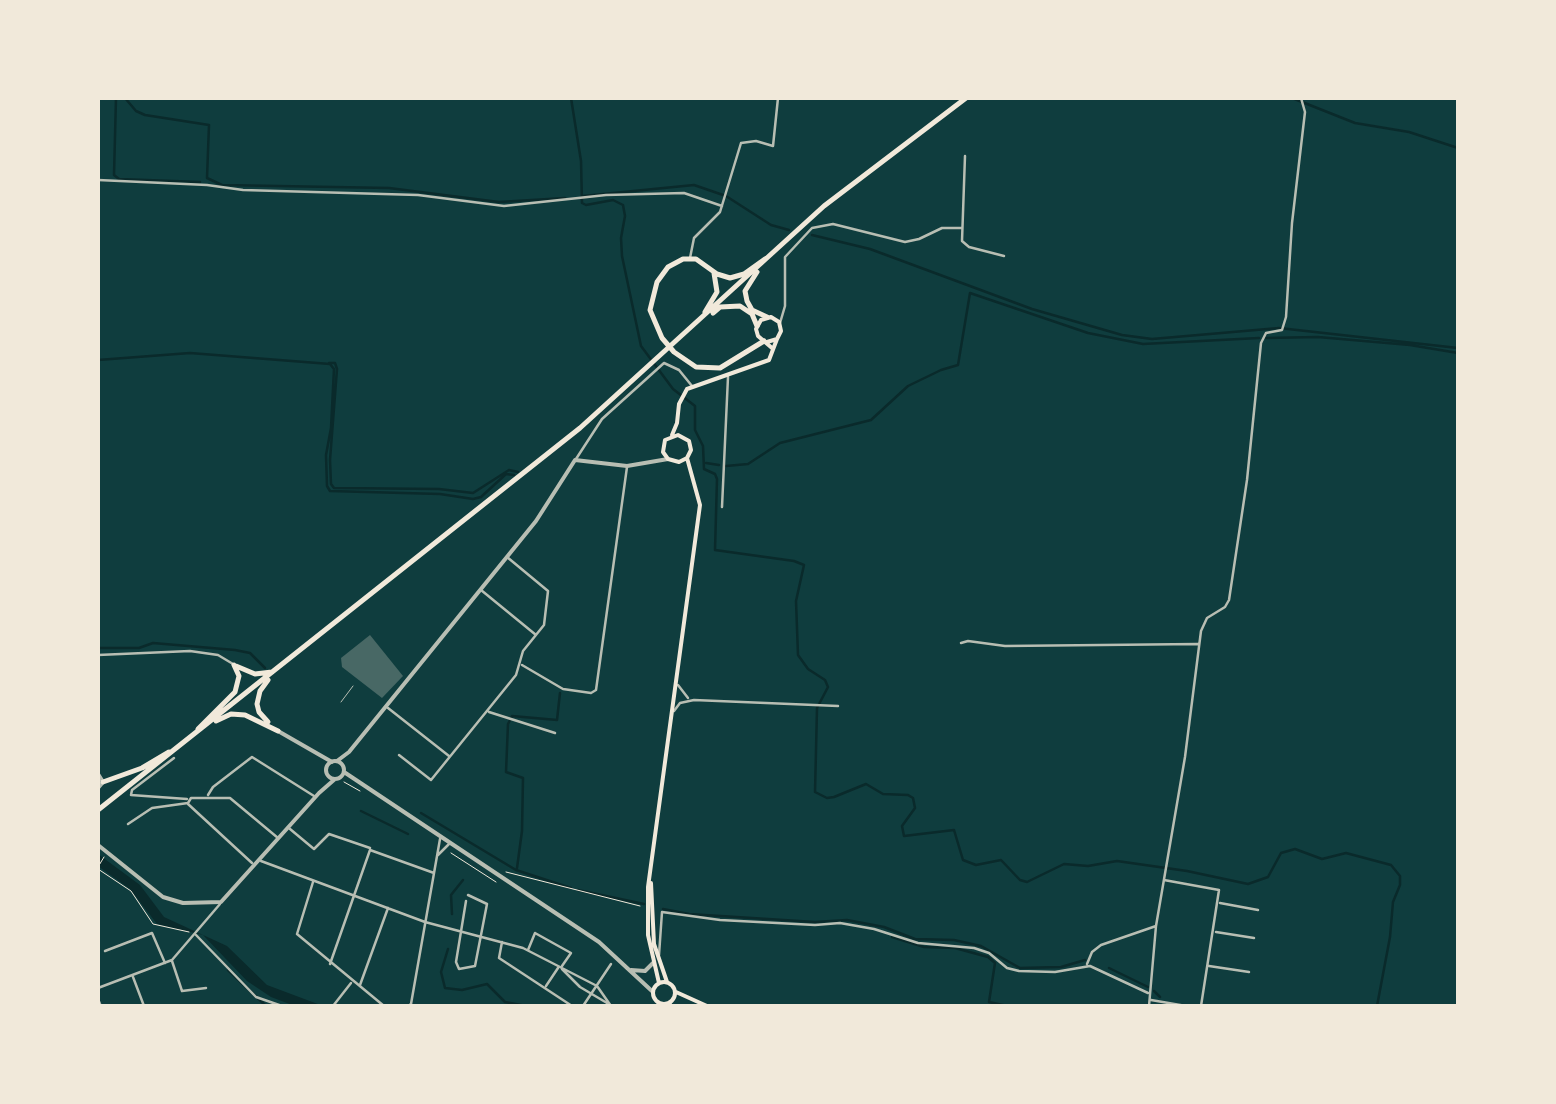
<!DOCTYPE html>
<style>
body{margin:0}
#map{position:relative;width:1556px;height:1104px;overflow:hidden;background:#0f3d3e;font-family:"Varela Round",sans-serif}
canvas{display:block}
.frame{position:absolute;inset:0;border:100px solid #f1e9da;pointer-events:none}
</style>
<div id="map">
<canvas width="1556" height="1104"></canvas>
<div class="frame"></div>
</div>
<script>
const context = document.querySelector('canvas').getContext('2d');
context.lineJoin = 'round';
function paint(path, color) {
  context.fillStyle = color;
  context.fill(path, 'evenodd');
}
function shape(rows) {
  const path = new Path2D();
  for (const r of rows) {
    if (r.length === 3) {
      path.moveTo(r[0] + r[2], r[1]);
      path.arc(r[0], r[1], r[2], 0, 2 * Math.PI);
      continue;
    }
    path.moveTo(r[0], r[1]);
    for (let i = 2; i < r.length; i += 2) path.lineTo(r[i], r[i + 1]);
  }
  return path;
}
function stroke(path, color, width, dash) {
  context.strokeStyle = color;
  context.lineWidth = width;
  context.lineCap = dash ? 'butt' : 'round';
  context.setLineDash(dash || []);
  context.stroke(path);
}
paint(shape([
 [98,854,140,885,164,917,227,946,267,985,323,1006,295,1006,271,997,247,981,203,935,157,924,130,889,98,866]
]), '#0a2a2b');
stroke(shape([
 [116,98,114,175,119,179,200,182],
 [125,98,136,111,145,115,209,125,207,178,222,185,389,188,499,202,565,198],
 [571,98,581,161,582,203,586,205,613,200,623,205,625,216,621,238,622,256,641,346,673,389,695,406,695,430,703,446,704,469,715,474,717,479,715,550,794,561,804,565,796,601,798,655,808,669,825,680,828,687,817,708,815,792,827,798,834,797,866,784,883,794,908,795,913,798,915,808,902,826,904,836,954,830,963,860,976,865,1001,860,1020,880,1027,882,1064,864,1088,866,1117,861,1187,871,1248,884,1268,877,1281,853,1295,849,1322,859,1346,853,1391,865,1400,876,1400,885,1393,902,1390,937,1377,1006],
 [1292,98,1355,123,1409,132,1458,148],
 [583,196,694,185,726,196,771,225,789,230],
 [812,235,870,249,1032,309,1122,335,1152,339,1279,328,1458,348],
 [1266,338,1318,337,1410,345,1458,353],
 [98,360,190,353,330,364,334,369,331,428,326,455,327,486,330,491,440,494,473,499,481,497,506,474,514,475],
 [329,363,335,363,337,369,330,460,331,484,334,488,439,489,473,493,509,470,518,472],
 [706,463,719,465],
 [726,466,748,464,780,443,871,420,908,386,941,370,958,365,970,293,1088,333,1143,344,1259,338],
 [98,648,139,648,153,643,235,650,250,653,265,668],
 [361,811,408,834],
 [421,813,516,870,571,888],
 [517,868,522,831,523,778,506,772,508,724,512,716,557,720,560,693],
 [578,890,644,904],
 [663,909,689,914,815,922,847,920,884,927,915,939,954,940,981,946,1020,968,1061,967,1085,960],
 [452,914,451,895,463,880],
 [892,937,924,947,955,948,988,957,995,963,989,1002,1007,1006],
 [448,949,441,972,445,988,462,990,487,984,505,1002,526,1006],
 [1109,968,1148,987],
 [228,970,266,1006],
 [1154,991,1160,997]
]), '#0a2a2b', 2.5);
paint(shape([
 [370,635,403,676,382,698,342,667,341,658]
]), '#486865');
stroke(shape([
 [344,782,360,791],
 [451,853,496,882],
 [98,867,104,857],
 [98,869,131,891,153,924,189,932],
 [506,872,640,906]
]), '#f1e9da', 1);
stroke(shape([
 [341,702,353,686]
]), '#b8beb3', 1);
stroke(shape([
 [965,156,962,241,969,247,1004,256],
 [98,180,207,185,243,190,418,195,504,206,606,195,684,193,722,206],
 [690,258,694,238,720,212,741,143,756,141,773,146,778,98],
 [780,323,785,306,785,257,812,228,833,224,905,242,919,239,942,228,962,228],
 [576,459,602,419,664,363,679,370,692,386],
 [722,507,728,377],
 [481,590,536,635],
 [961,643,968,641,1005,646,1198,644],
 [98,655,190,651,218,655,233,664],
 [522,665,563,689,591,693,596,690,627,467],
 [678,685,688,698],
 [388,708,449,756],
 [674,711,680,703,694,700,838,706],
 [489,712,555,733],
 [399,755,431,780,516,675,523,651,544,625,548,591,507,557],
 [174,758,132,790,131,795,187,799],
 [208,795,213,787,252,757,314,796],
 [188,804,252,863],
 [128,824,152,808,188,803,191,798,230,798,278,838],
 [290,829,314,849,329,834,370,848],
 [438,855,449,844],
 [261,861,425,922,523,948,597,986,611,1006],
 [1164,880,1219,890,1201,1006],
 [313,882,297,934,384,1006],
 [466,901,456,962,459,969,475,966,487,904,468,895],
 [1220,903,1258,910],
 [1216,932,1254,938],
 [196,935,256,997,282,1006],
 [502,942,499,958,572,1006],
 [528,950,535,933,571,953,562,966],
 [105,951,152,933,165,963],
 [659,955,662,912,720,920,815,925,840,923,874,929,918,943,974,948,989,953,1007,968,1019,971,1055,972,1090,966,1148,993],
 [172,961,182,991,206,988],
 [330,964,370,850,434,873],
 [1087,964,1092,952,1101,945,1156,926],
 [1209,966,1249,972],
 [562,969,580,987,607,1003],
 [133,977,144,1006],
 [360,985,388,908],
 [546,986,558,968],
 [98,988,172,960,220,904],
 [1151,1000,1186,1006],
 [660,1003,665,1006],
 [333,1006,351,983],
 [408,1006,411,1004,440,839],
 [583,1006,611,964],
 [670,1006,671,1001],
 [1149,1006,1156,926,1185,757,1201,631,1207,618,1225,607,1229,600,1247,480,1261,343,1266,333,1282,330,1286,317,1292,223,1305,112,1301,98]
]), '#b8beb3', 2.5);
stroke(shape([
 [278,731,332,762],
 [337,761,349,752,536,521,575,460,627,466,668,459],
 [335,770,9],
 [344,772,599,942,653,992],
 [98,774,103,782,98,788],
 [98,845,163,897,183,903,221,902,319,793,335,779],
 [631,970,645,971,653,963],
 [98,1001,100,1006]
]), '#b8beb3', 4);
stroke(shape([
 [767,342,777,339,781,331,779,322,771,317,761,320,756,329,758,336,772,348],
 [672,435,677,423,679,404,687,389,769,360,777,339],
 [651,883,654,944,667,982],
 [664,993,11],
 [659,983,648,935,648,887,700,505,687,458,691,450,689,441,678,435,665,440,663,452,668,459,679,462,687,458],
 [676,992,707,1006]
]), '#f1e9da', 4);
stroke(shape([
 [757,272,745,291,747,301,752,310,767,317],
 [705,312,717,292,714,273],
 [713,313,720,307,740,306,752,314,757,326],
 [764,341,720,368,696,367,674,352,662,338,650,310,657,282,668,267,683,259,696,259,717,274,730,278,744,274,765,259],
 [236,666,255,674,272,672],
 [216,721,231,714,245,715,278,731],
 [268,722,259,712,257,704,260,691,268,680],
 [198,729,235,692,239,676,234,665],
 [103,782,142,768,169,752],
 [98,810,580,428,824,206,966,98]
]), '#f1e9da', 5);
</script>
